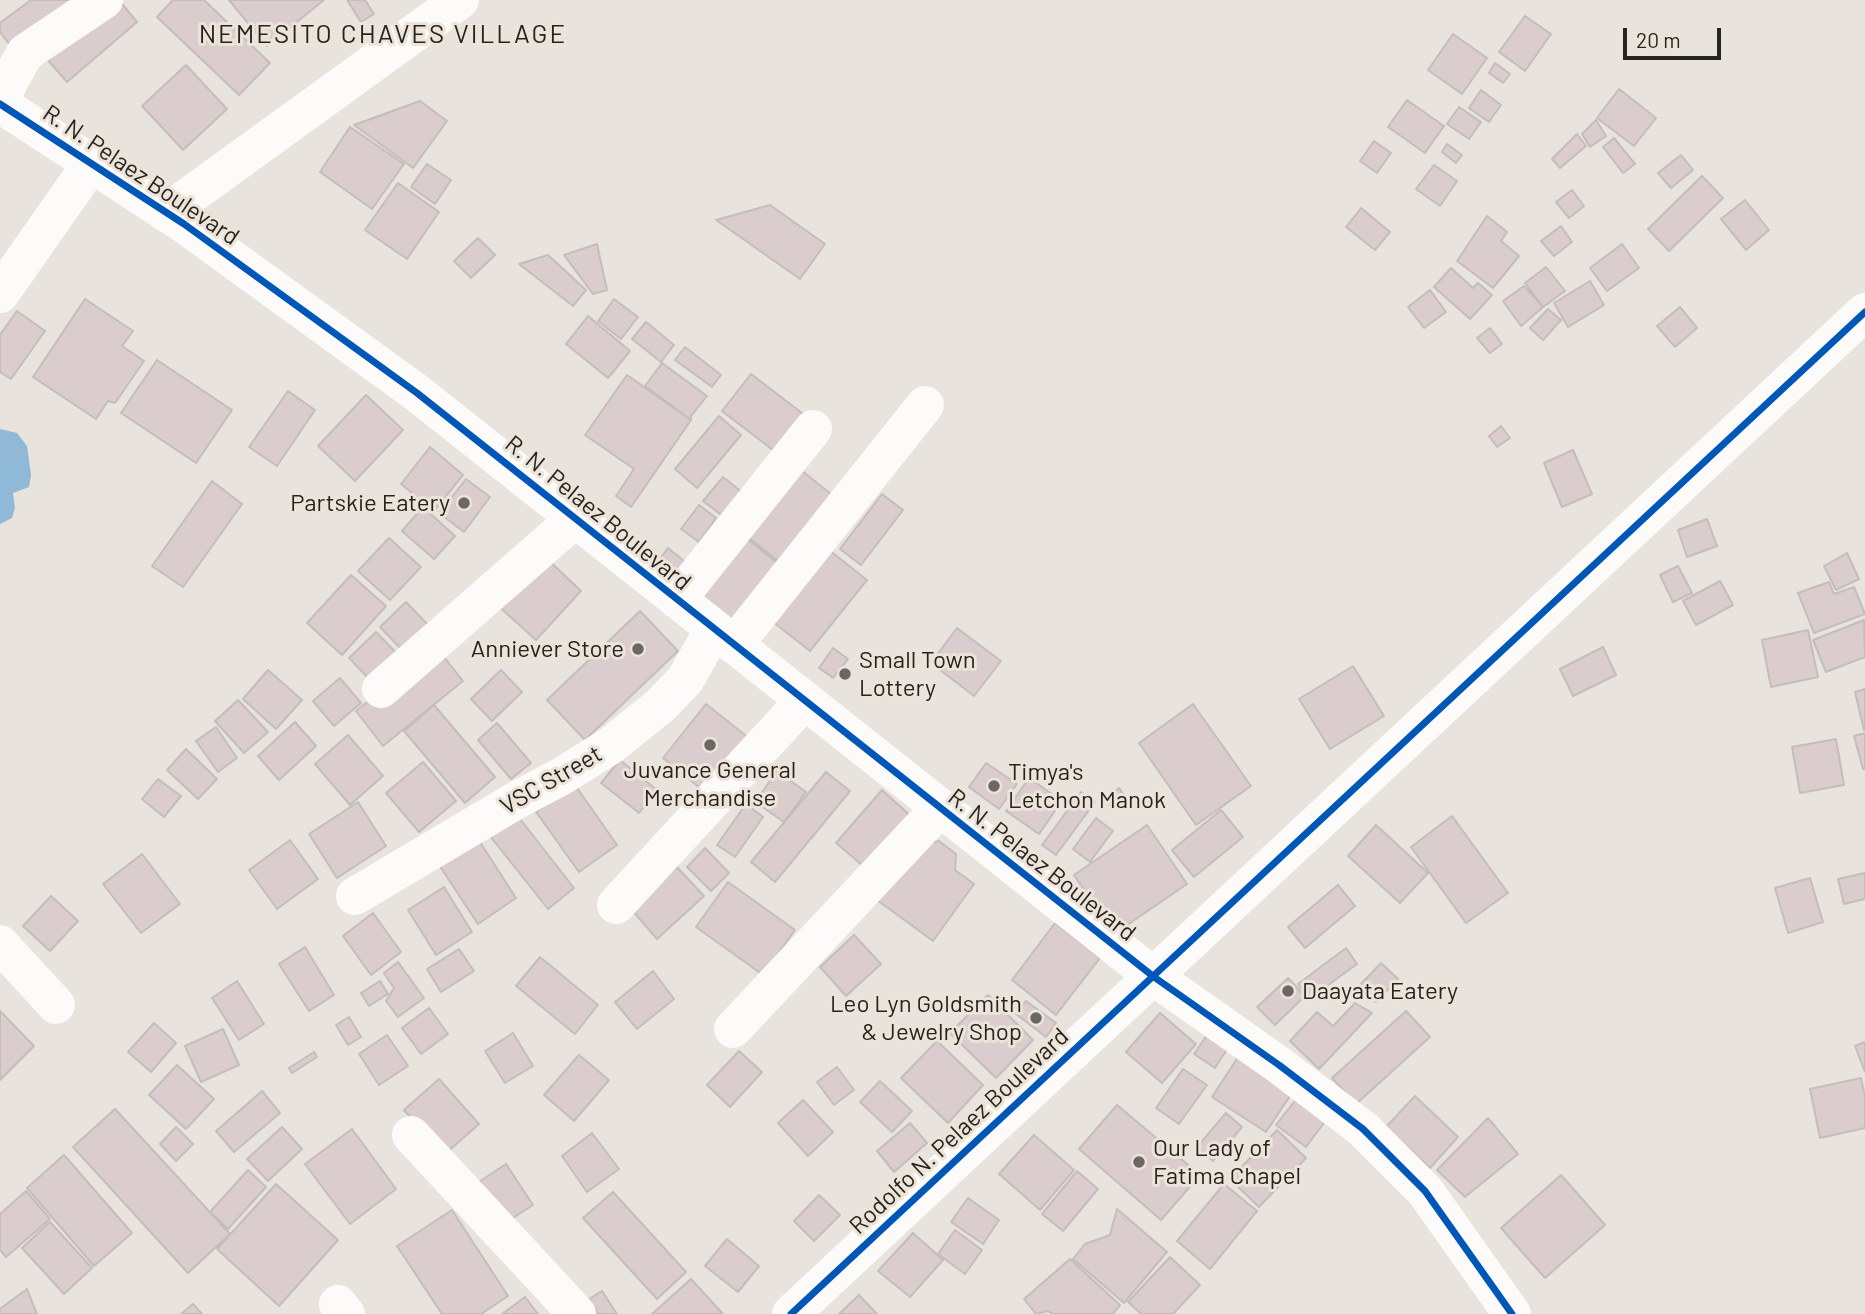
<!DOCTYPE html>
<style>
body{margin:0}
#map{position:relative;width:1865px;height:1314px;overflow:hidden;background:#e8e3dd;font-family:Barlow,sans-serif}
canvas{display:block}
.scale{position:absolute;left:1623px;top:28px;width:98px;height:32px;box-sizing:border-box;border:4px solid #272420;border-top:0;padding-left:9px;font-size:21px;line-height:24px;white-space:nowrap;color:#272420;-webkit-text-stroke:5px #ece4d9;paint-order:stroke}
</style>
<div id="map">
<canvas width="1865" height="1314"></canvas>
<div class="scale">20 m</div>
</div>
<script>
const context = document.querySelector('canvas').getContext('2d');
context.lineJoin = 'round';
function paint(path, color) {
  context.fillStyle = color;
  context.fill(path, 'evenodd');
}
function shape(rows) {
  const path = new Path2D();
  for (const r of rows) {
    path.moveTo(r[0], r[1]);
    for (let i = 2; i < r.length; i += 2) path.lineTo(r[i], r[i + 1]);
  }
  return path;
}
function stroke(path, color, width, dash) {
  context.strokeStyle = color;
  context.lineWidth = width;
  context.lineCap = dash ? 'butt' : 'round';
  context.setLineDash(dash || []);
  context.stroke(path);
}
function drawText(font, color, halo, rows, align = 'center') {
  context.font = font + ' Barlow,sans-serif';
  context.lineWidth = 6;
  context.setLineDash([]);
  context.textBaseline = 'middle';
  context.strokeStyle = halo;
  context.fillStyle = color;
  for (const [text, x, y, turn = 0] of rows) {
    context.save();
    context.translate(x, y);
    context.rotate((+turn || 0) * Math.PI / 180);
    context.textAlign = isNaN(turn) ? turn : align;
    if (halo) context.strokeText(text, 0, 0);
    context.fillText(text, 0, 0);
    context.restore();
  }
}
paint(shape([
 [0,429,17,433,27,446,31,475,29,487,13,493,15,508,12,518,0,524]
]), '#90b8d7');
const building = shape([
 [31,0,79,0,14,50,0,32,0,23,31,0],
 [119,0,137,22,67,82,46,58,119,0],
 [173,0,204,0,270,63,239,95,157,17,173,0],
 [229,0,324,0,267,46,229,0],
 [347,0,365,0,374,14,361,22,347,0],
 [1525,16,1551,34,1525,71,1499,52,1525,16],
 [1453,34,1487,58,1462,94,1428,70,1453,34],
 [1495,63,1510,74,1503,83,1489,73,1495,63],
 [186,65,227,109,183,150,142,106,186,65],
 [1619,89,1656,118,1634,146,1597,118,1619,89],
 [1481,90,1501,105,1489,122,1469,108,1481,90],
 [1407,100,1444,126,1425,153,1388,127,1407,100],
 [420,101,447,121,413,168,354,125,420,101],
 [1459,107,1481,122,1469,139,1447,124,1459,107],
 [1596,120,1606,136,1590,147,1582,134,1596,120],
 [350,127,404,164,372,209,320,172,350,127],
 [1577,134,1586,146,1560,168,1552,159,1577,134],
 [1614,138,1635,164,1623,173,1603,147,1614,138],
 [1374,141,1391,153,1377,173,1360,161,1374,141],
 [1447,144,1462,155,1456,163,1442,152,1447,144],
 [1681,155,1693,170,1671,188,1658,173,1681,155],
 [427,164,451,180,435,204,411,187,427,164],
 [1434,165,1457,181,1440,206,1416,189,1434,165],
 [1702,176,1723,198,1669,251,1648,229,1702,176],
 [398,183,439,212,407,259,365,230,398,183],
 [1572,190,1584,206,1569,218,1556,202,1572,190],
 [1745,200,1769,230,1746,250,1721,219,1745,200],
 [770,205,825,244,800,279,716,220,770,205],
 [1361,208,1390,232,1375,250,1346,227,1361,208],
 [1487,216,1507,232,1501,241,1519,256,1493,288,1457,261,1487,216],
 [1561,226,1572,242,1554,256,1541,241,1561,226],
 [478,238,495,255,471,278,454,261,478,238],
 [597,244,607,290,593,294,564,255,597,244],
 [1622,244,1639,268,1607,291,1590,268,1622,244],
 [548,255,586,290,573,306,519,264,548,255],
 [1546,267,1565,291,1543,307,1525,283,1546,267],
 [1451,268,1473,288,1478,283,1492,295,1470,319,1434,287,1451,268],
 [1590,281,1604,305,1568,327,1554,303,1590,281],
 [1524,286,1543,307,1521,326,1503,301,1524,286],
 [1430,290,1446,312,1424,328,1408,307,1430,290],
 [85,299,133,331,122,346,144,361,115,403,108,401,96,419,33,377,85,299],
 [614,299,638,317,621,339,598,321,614,299],
 [1680,307,1697,328,1675,347,1657,326,1680,307],
 [1548,309,1561,320,1543,340,1530,328,1548,309],
 [17,311,45,331,11,379,0,372,0,335,17,311],
 [588,316,630,351,608,378,566,344,588,316],
 [646,322,674,345,661,362,632,339,646,322],
 [1490,328,1502,344,1490,353,1477,338,1490,328],
 [685,347,721,375,712,387,675,360,685,347],
 [157,360,232,410,196,463,121,413,157,360],
 [662,363,707,396,691,416,691,420,645,386,662,363],
 [751,374,811,420,782,457,722,411,751,374],
 [627,375,691,420,631,507,616,496,634,469,585,435,627,375],
 [288,391,315,410,277,466,249,447,288,391],
 [366,395,403,430,355,481,318,446,366,395],
 [719,416,741,435,697,488,675,469,719,416],
 [1501,426,1510,438,1497,447,1489,436,1501,426],
 [430,447,463,475,434,511,401,484,430,447],
 [1573,450,1592,494,1562,507,1544,463,1573,450],
 [797,467,836,498,783,565,744,534,797,467],
 [723,477,743,493,724,517,703,501,723,477],
 [466,479,490,497,464,532,439,513,466,479],
 [212,481,242,504,183,587,152,566,212,481],
 [882,494,903,510,861,565,840,549,882,494],
 [699,505,716,518,699,542,681,529,699,505],
 [423,507,455,536,434,559,402,531,423,507],
 [1707,519,1717,546,1687,557,1678,530,1707,519],
 [744,536,781,566,734,626,696,596,744,536],
 [389,538,421,567,390,600,358,571,389,538],
 [668,548,689,565,677,580,656,564,668,548],
 [829,550,867,580,810,651,772,621,829,550],
 [541,553,581,591,536,640,495,603,541,553],
 [1847,553,1859,579,1836,590,1824,566,1847,553],
 [1678,566,1692,593,1673,602,1660,575,1678,566],
 [351,575,386,606,342,655,307,623,351,575],
 [1720,581,1733,605,1696,625,1683,601,1720,581],
 [1829,582,1834,594,1854,587,1865,614,1814,633,1798,593,1829,582],
 [406,602,430,627,404,652,380,627,406,602],
 [640,611,678,651,585,740,547,700,640,611],
 [1864,620,1865,657,1826,672,1813,640,1864,620],
 [957,628,1001,661,974,696,931,663,957,628],
 [1808,630,1818,677,1771,687,1762,640,1808,630],
 [376,632,399,656,372,682,349,658,376,632],
 [436,647,463,681,383,746,356,711,436,647],
 [1603,647,1616,675,1573,696,1560,669,1603,647],
 [833,648,848,659,833,678,819,668,833,648],
 [1353,666,1384,716,1330,749,1299,699,1353,666],
 [268,670,302,700,276,729,243,699,268,670],
 [501,670,522,692,492,721,471,699,501,670],
 [340,678,361,703,334,726,313,701,340,678],
 [1865,689,1865,729,1864,730,1855,692,1865,689],
 [238,700,268,732,244,753,215,721,238,700],
 [706,704,755,743,711,797,663,758,706,704],
 [1193,704,1251,786,1196,825,1139,743,1193,704],
 [434,705,495,777,465,803,404,731,434,705],
 [295,722,316,746,279,780,258,756,295,722],
 [497,723,531,763,511,779,478,740,497,723],
 [216,727,237,758,218,772,196,741,216,727],
 [1865,733,1865,768,1863,769,1854,736,1865,733],
 [348,735,383,776,350,805,315,764,348,735],
 [1836,739,1844,785,1800,793,1792,747,1836,739],
 [186,749,217,779,198,799,167,770,186,749],
 [620,760,657,790,639,813,601,783,620,760],
 [423,762,456,801,419,832,386,793,423,762],
 [986,763,1017,784,999,809,969,787,986,763],
 [777,771,806,792,784,822,755,802,777,771],
 [826,772,850,791,775,882,751,862,826,772],
 [1029,778,1062,801,1039,834,1006,811,1029,778],
 [158,779,181,796,164,817,142,799,158,779],
 [575,785,617,845,579,872,536,812,575,785],
 [1119,788,1126,798,1112,808,1104,798,1119,788],
 [882,790,914,819,869,871,836,843,882,790],
 [1081,792,1095,802,1056,855,1042,845,1081,792],
 [358,802,386,846,337,878,309,834,358,802],
 [746,804,763,817,735,857,717,845,746,804],
 [1221,810,1243,837,1194,877,1172,850,1221,810],
 [517,815,574,888,548,909,490,836,517,815],
 [1452,816,1508,893,1466,923,1411,847,1452,816],
 [1096,818,1113,831,1090,862,1073,849,1096,818],
 [1147,825,1187,884,1114,934,1074,875,1147,825],
 [1376,825,1428,873,1400,903,1348,856,1376,825],
 [478,839,516,898,478,924,439,865,478,839],
 [290,840,318,879,277,909,249,870,290,840],
 [939,841,956,854,955,870,974,884,933,941,877,900,916,846,939,841],
 [705,848,729,873,711,891,687,867,705,848],
 [142,854,180,904,141,933,103,884,142,854],
 [677,867,704,896,657,939,631,909,677,867],
 [1865,873,1865,899,1844,904,1838,879,1865,873],
 [1810,878,1823,922,1788,933,1775,888,1810,878],
 [728,882,795,930,763,975,696,927,728,882],
 [1338,885,1355,906,1305,948,1288,927,1338,885],
 [444,887,472,932,436,955,408,910,444,887],
 [51,896,78,921,50,951,23,926,51,896],
 [373,913,401,952,371,975,343,936,373,913],
 [1055,923,1100,958,1056,1015,1012,980,1055,923],
 [854,935,881,964,846,996,820,967,854,935],
 [305,947,334,995,309,1011,279,964,305,947],
 [1346,948,1357,964,1309,999,1298,984,1346,948],
 [459,949,474,971,441,992,427,969,459,949],
 [540,957,598,1005,575,1034,516,986,540,957],
 [398,962,424,998,398,1017,386,1001,394,988,384,973,398,962],
 [1381,963,1398,979,1376,1002,1359,986,1381,963],
 [653,971,674,999,637,1029,615,1002,653,971],
 [1288,978,1305,996,1275,1025,1257,1007,1288,978],
 [237,981,264,1024,239,1040,212,998,237,981],
 [380,981,388,994,369,1006,361,993,380,981],
 [988,995,1033,1040,996,1078,950,1033,988,995],
 [1026,1001,1056,1023,1046,1037,1016,1014,1026,1001],
 [1355,1003,1372,1013,1319,1069,1290,1041,1317,1012,1333,1026,1355,1003],
 [429,1008,448,1034,421,1054,402,1028,429,1008],
 [0,1011,34,1046,0,1080,0,1011],
 [1406,1011,1430,1037,1356,1104,1332,1078,1406,1011],
 [1160,1013,1196,1044,1162,1083,1126,1052,1160,1013],
 [349,1017,361,1037,348,1045,336,1025,349,1017],
 [154,1023,176,1043,151,1072,128,1052,154,1023],
 [223,1029,239,1065,201,1082,185,1046,223,1029],
 [1211,1029,1231,1043,1215,1068,1194,1054,1211,1029],
 [513,1033,533,1066,505,1083,485,1051,513,1033],
 [387,1035,408,1066,379,1085,359,1054,387,1035],
 [937,1041,983,1085,948,1123,901,1078,937,1041],
 [1865,1042,1865,1072,1855,1046,1865,1042],
 [1244,1048,1298,1084,1266,1132,1212,1097,1244,1048],
 [739,1051,762,1072,730,1107,707,1085,739,1051],
 [314,1052,317,1057,292,1073,289,1068,314,1052],
 [579,1055,609,1080,574,1121,544,1095,579,1055],
 [177,1065,214,1099,186,1129,149,1095,177,1065],
 [837,1067,854,1090,834,1105,817,1082,837,1067],
 [1183,1069,1207,1085,1179,1124,1156,1108,1183,1069],
 [1861,1078,1865,1096,1865,1128,1820,1138,1810,1089,1861,1078],
 [439,1079,479,1124,444,1155,404,1110,439,1079],
 [880,1081,912,1111,892,1132,860,1102,880,1081],
 [262,1091,280,1113,234,1152,216,1131,262,1091],
 [1301,1093,1330,1115,1306,1147,1276,1125,1301,1093],
 [1415,1096,1458,1137,1430,1168,1386,1127,1415,1096],
 [803,1100,833,1132,808,1156,778,1123,803,1100],
 [1117,1105,1200,1175,1161,1220,1079,1149,1117,1105],
 [115,1109,230,1234,188,1273,73,1147,115,1109],
 [1226,1113,1242,1127,1213,1161,1197,1147,1226,1113],
 [1488,1118,1518,1154,1465,1197,1437,1170,1488,1118],
 [910,1123,927,1143,894,1172,877,1151,910,1123],
 [176,1127,193,1144,176,1161,160,1144,176,1127],
 [282,1127,302,1149,268,1181,247,1159,282,1127],
 [352,1129,396,1189,350,1224,305,1164,352,1129],
 [1277,1130,1306,1158,1259,1207,1230,1179,1277,1130],
 [592,1133,619,1169,587,1192,562,1156,592,1133],
 [1034,1135,1074,1170,1040,1210,999,1174,1034,1135],
 [64,1155,132,1233,94,1266,27,1188,64,1155],
 [506,1164,533,1205,505,1223,479,1182,506,1164],
 [248,1170,266,1187,228,1229,210,1212,248,1170],
 [1077,1171,1098,1189,1063,1231,1042,1214,1077,1171],
 [1561,1175,1605,1225,1545,1278,1501,1228,1561,1175],
 [276,1184,338,1240,279,1306,217,1249,276,1184],
 [1224,1184,1257,1211,1210,1269,1177,1241,1224,1184],
 [26,1191,50,1219,6,1257,0,1250,0,1214,26,1191],
 [613,1192,686,1272,657,1299,583,1218,613,1192],
 [819,1195,840,1215,814,1241,794,1221,819,1195],
 [968,1198,999,1220,983,1244,951,1222,968,1198],
 [1117,1209,1167,1252,1124,1303,1073,1259,1085,1244,1110,1235,1117,1209],
 [452,1210,508,1296,481,1314,442,1314,397,1246,452,1210],
 [50,1222,92,1268,64,1294,22,1248,50,1222],
 [955,1230,982,1250,965,1274,938,1254,955,1230],
 [913,1233,943,1260,910,1297,878,1271,913,1233],
 [727,1239,759,1266,738,1292,705,1266,727,1239],
 [1170,1257,1200,1285,1173,1314,1141,1314,1128,1302,1170,1257],
 [1070,1259,1120,1305,1113,1314,1053,1314,1048,1311,1036,1314,1024,1299,1070,1259],
 [691,1279,723,1314,652,1314,691,1279],
 [27,1289,37,1314,0,1314,0,1309,27,1289],
 [602,1291,617,1314,598,1314,589,1299,602,1291],
 [859,1295,877,1314,839,1314,859,1295],
 [525,1297,538,1314,502,1314,525,1297],
 [193,1304,202,1314,181,1314,193,1304]
]);
paint(building, '#dbccce');
stroke(building, '#c3bebd', 2);
stroke(shape([
 [0,99,25,53,104,0],
 [0,104,184,224,417,393,1154,977,1279,1065,1363,1129,1425,1191,1512,1314],
 [166,213,460,0],
 [0,294,91,164],
 [677,600,813,429],
 [734,645,925,405],
 [381,689,575,519],
 [355,896,515,801,562,776,610,746,661,705,685,680,714,629],
 [616,905,805,700],
 [0,944,56,1005],
 [733,1029,939,809],
 [411,1135,577,1314],
 [338,1304,346,1314],
 [791,1314,1865,312]
]), '#fcfbfa', 38);
stroke(shape([
 [0,104,184,224,417,393,1154,977,1279,1065,1363,1129,1425,1191,1512,1314],
 [791,1314,1865,312]
]), '#0057b8', 7);
for (const [x, y, r, color] of [
 [464,503,7,"#6b6762"],
 [638,649,7,"#6b6762"],
 [845,674,7,"#6b6762"],
 [710,745,7,"#6b6762"],
 [994,786,7,"#6b6762"],
 [1288,991,7,"#6b6762"],
 [1036,1018,7,"#6b6762"],
 [1139,1162,7,"#6b6762"]
]) {
  const dot = new Path2D();
  dot.arc(x, y, r, 0, 2 * Math.PI);
  context.fillStyle = color;
  context.fill(dot);
  stroke(dot, '#ece4d9', 2.5);
}
drawText('24px', '#272420', '#ece4d9', [
 ["R. N. Pelaez Boulevard",141,175,34],
 ["R. N. Pelaez Boulevard",598,513,39],
 ["VSC Street",551,780,-30],
 ["R. N. Pelaez Boulevard",1042,865,38],
 ["Rodolfo N. Pelaez Boulevard",959,1131,-43]
]);
drawText('24px', '#272420', '#ece4d9', [
 ["Partskie Eatery",450,503,"right"],
 ["Anniever Store",624,649,"right"],
 ["Small Town",859,660],
 ["Lottery",859,688],
 ["Juvance General",710,770,"center"],
 ["Merchandise",710,798,"center"],
 ["Timya's",1008,772],
 ["Letchon Manok",1008,800],
 ["Daayata Eatery",1302,991],
 ["Leo Lyn Goldsmith",1022,1004,"right"],
 ["& Jewelry Shop",1022,1032,"right"],
 ["Our Lady of",1153,1148],
 ["Fatima Chapel",1153,1176]
], 'left');
context.letterSpacing = '2px';
drawText('26px', '#272420', '#ece4d9', [
 ["NEMESITO CHAVES VILLAGE",383,34]
]);
context.letterSpacing = '0px';
</script>
